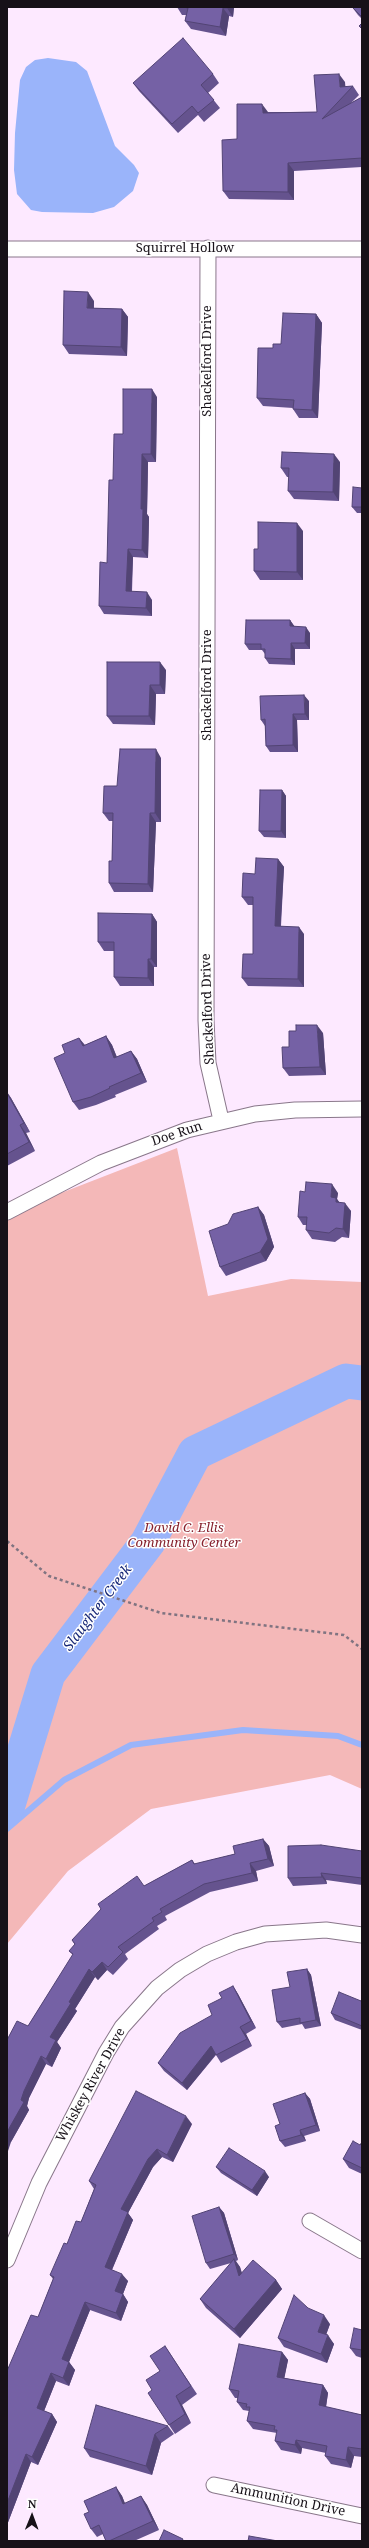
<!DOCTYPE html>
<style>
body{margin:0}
#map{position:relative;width:369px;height:2548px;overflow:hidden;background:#fde9ff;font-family:"Noto Serif",serif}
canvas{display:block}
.frame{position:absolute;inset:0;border:8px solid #171118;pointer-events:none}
.north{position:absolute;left:12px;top:2496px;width:40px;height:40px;-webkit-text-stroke:3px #fefefe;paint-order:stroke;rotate:1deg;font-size:11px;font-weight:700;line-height:16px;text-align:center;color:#171118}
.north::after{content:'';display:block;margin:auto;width:14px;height:18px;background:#171118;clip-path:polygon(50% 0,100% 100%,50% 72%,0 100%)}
</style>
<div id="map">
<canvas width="369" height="2548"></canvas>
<div class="frame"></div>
<div class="north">N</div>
</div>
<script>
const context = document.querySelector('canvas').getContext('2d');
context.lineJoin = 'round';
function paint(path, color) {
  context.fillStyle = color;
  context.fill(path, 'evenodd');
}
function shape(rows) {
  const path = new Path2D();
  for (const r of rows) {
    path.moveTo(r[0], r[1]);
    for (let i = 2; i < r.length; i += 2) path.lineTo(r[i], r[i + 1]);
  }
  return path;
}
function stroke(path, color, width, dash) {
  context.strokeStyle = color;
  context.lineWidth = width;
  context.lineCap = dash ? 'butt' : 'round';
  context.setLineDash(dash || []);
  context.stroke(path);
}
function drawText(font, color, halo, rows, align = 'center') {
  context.font = font + ' "Noto Serif",serif';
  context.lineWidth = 3;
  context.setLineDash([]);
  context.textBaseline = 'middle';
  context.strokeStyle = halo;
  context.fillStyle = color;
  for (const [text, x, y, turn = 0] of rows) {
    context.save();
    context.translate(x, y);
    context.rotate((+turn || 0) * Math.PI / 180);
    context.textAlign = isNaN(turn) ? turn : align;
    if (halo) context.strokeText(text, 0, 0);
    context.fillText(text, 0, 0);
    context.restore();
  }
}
paint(shape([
 [177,1148,208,1296,291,1279,362,1282,362,1789,330,1775,151,1809,68,1871,7,1944,7,1214]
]), '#f4b8b8');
paint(shape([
 [48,58,76,62,87,71,115,146,134,165,139,173,133,191,114,207,93,213,42,212,31,210,17,194,14,170,15,133,20,80,26,67,35,60]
]), '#9ab4fa');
stroke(shape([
 [7,1829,64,1780,131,1745,243,1730,338,1736,362,1745]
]), '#9ab4fa', 6);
stroke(shape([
 [7,1808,48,1674,148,1542,195,1453,346,1381,362,1383]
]), '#9ab4fa', 35);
const minor = shape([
 [208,248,206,1020,208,1063,221,1120],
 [7,249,362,249],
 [7,1212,101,1163,187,1130,255,1114,295,1110,362,1109],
 [310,2221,362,2251],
 [7,2260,39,2183,106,2053,122,2027,157,1988,180,1970,207,1954,236,1942,265,1934,326,1930,362,1935],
 [214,2485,362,2516]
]);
stroke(minor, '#89778a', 17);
stroke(shape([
 [7,1541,49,1576,161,1613,344,1635,362,1649]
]), '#807481', 2.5, [3, 3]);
stroke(minor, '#fff', 15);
paint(shape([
 [177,7,234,7,233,17,229,16,226,36,191,29,185,21,186,15,182,15],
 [352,7,362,7,362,19,358,15],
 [213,74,219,83,208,93,220,108,204,122,198,115,178,133,139,91,133,83],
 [345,82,345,87,353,86,359,95,351,103,362,97,362,167,294,171,294,200,229,199,223,191,237,139,268,112,317,112],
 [94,301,94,308,122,309,128,317,127,356,69,354,63,345],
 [316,314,322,323,318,418,299,418,293,409,293,408,263,406,257,398,273,348,281,344],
 [157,397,156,462,148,462,147,514,149,517,148,558,133,557,132,592,152,600,152,616,104,614,99,606,107,563,113,480,123,434],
 [340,462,339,501,294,499,288,491,289,477,287,477,281,468],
 [362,488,362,513,357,513,352,507],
 [303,531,303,580,260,580,254,571,258,549],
 [290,620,294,626,310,633,310,649,295,649,295,665,269,664,265,658,265,654,262,650,249,650,245,644],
 [166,670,165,694,156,694,155,725,113,724,107,716],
 [309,701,309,720,297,720,298,752,270,752,266,746,265,726,261,720],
 [161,758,161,822,156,822,153,892,114,892,109,883,112,861,113,821,109,821,103,813,117,786],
 [282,790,286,796,286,838,264,837,259,831],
 [278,859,284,867,281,926,304,934,304,987,248,986,242,978,253,954,253,905,248,905,242,897,255,874],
 [152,914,157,922,157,967,154,967,154,986,120,986,114,977,114,951,104,951,98,942],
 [323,1033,326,1075,289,1076,283,1068,289,1047],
 [106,1036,112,1045,117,1057,131,1051,137,1059,147,1082,115,1095,116,1097,96,1105,79,1110,73,1102,79,1038,85,1045],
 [7,1092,11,1098,30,1132,26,1133,35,1151,7,1166],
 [305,1192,338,1193,337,1199,339,1202,351,1211,349,1238,342,1237,335,1242,312,1239,306,1230,307,1225,303,1225,298,1217],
 [258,1207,264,1215,274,1247,266,1261,226,1276,220,1267,228,1224],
 [263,1839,269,1846,274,1866,256,1871,258,1881,210,1892,165,1916,167,1920,157,1926,159,1929,125,1954,128,1959,113,1975,107,1970,98,1980,95,1977,75,2009,77,2011,57,2042,61,2048,52,2067,46,2064,29,2098,27,2106,29,2110,11,2142,28,2026,73,1955,69,1951,75,1945,72,1940,144,1886,192,1860,195,1864,235,1854],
 [362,1851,362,1885,326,1880,327,1884,293,1886,288,1878],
 [307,1969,311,1975,321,2026,305,2029,302,2024,282,2028,277,2022,290,1987],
 [233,1986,238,1994,256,2028,246,2034,252,2046,221,2063,216,2055,187,2090,164,2071,158,2063,212,2015,222,1998],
 [362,1999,362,2030,335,2020,331,2013,361,2001],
 [305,2093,310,2099,320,2131,304,2136,306,2141,285,2147,280,2141,280,2124],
 [192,2124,173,2162,162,2157,153,2167,128,2213,133,2220,112,2270,128,2281,123,2294,128,2302,121,2321,90,2310,69,2362,75,2370,69,2386,56,2381,44,2411,52,2414,57,2422,38,2465,31,2462,7,2525,7,2371,38,2317,53,2279,50,2275,67,2244,81,2222,94,2189,89,2181],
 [362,2142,362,2174,349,2168,343,2159,360,2145],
 [216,2167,269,2177,257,2196,221,2173],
 [219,2207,224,2213,238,2260,236,2261,240,2267,242,2273,276,2280,282,2289,240,2338,206,2308,200,2299,231,2263,210,2269,206,2263],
 [330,2324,326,2335,334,2344,327,2363,284,2347,278,2338],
 [362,2330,362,2358,356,2356,350,2348],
 [165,2346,197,2394,182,2405,191,2423,175,2434,169,2425,152,2390,160,2371],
 [282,2352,288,2360,284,2378,323,2385,328,2393,326,2407,362,2415,362,2457,354,2456,351,2468,331,2464,325,2456,326,2453,302,2448,301,2454,281,2450,275,2441,277,2433,253,2429,247,2421,249,2411,243,2410,237,2402,238,2398,235,2398,229,2389],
 [168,2426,174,2434,161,2443,152,2475,90,2457,84,2448],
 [116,2487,122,2496,125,2504,141,2496,147,2505,159,2530,134,2541,106,2541,103,2534,97,2537,91,2529,89,2512]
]), '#65538e');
paint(shape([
 [227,7,234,7,233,17,227,8],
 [223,8,229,16,226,36,220,27],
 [339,74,345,82,346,94,340,87],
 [262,104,268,112,269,121,263,113],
 [288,163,294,171,294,200,288,192],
 [7,290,8,291,7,314],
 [88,292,94,301,93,316,87,308],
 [122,309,128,317,127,356,121,347],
 [316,314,322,323,318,418,312,410],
 [152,389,157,397,156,462,151,454],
 [142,454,148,462,147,514,149,517,148,558,142,550,141,509],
 [334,454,340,462,339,501,333,492],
 [297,523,303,531,303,580,297,572],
 [128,549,133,557,131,599,126,591],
 [147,592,152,600,152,616,146,608],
 [290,620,295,627,290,626],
 [306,627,310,633,310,649,305,643],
 [291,643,295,649,295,665,291,659],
 [160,662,166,670,165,694,160,685],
 [150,685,156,694,155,725,149,716],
 [304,695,309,701,309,720,305,714],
 [293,714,297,720,298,752,293,745],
 [156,749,161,758,161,822,155,813],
 [282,790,286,796,286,838,281,831],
 [150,813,156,822,153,892,148,884],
 [278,859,284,867,280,934,275,926],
 [152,914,157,922,157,967,151,959],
 [299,927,304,934,304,987,298,979],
 [148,959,154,967,154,986,148,978],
 [317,1025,323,1033,326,1075,320,1067],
 [106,1036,112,1045,120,1066,114,1058],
 [79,1038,85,1046,83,1046],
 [131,1051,137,1059,147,1082,141,1073],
 [7,1092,11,1098,30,1132,24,1123],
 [20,1125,26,1133,35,1151,29,1142],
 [332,1184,338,1193,337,1199,342,1206,331,1197],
 [345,1203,351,1211,349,1238,343,1229],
 [258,1207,264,1215,274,1247,266,1261,260,1252],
 [263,1839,269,1846,274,1866,268,1859],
 [250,1863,256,1871,258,1881,252,1873],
 [321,1873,326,1880,327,1884,322,1877],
 [102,1962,107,1970,98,1980,92,1972],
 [89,1969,95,1977,75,2009,77,2011,57,2042,61,2048,52,2067,46,2059,50,2037,69,2002],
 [307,1969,311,1975,321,2026,316,2020],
 [233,1986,238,1994,256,2028,251,2021],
 [240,2027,246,2034,252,2046,247,2039],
 [211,2046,216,2054,187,2090,182,2083],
 [41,2056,46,2064,29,2098,27,2106,29,2110,11,2142,7,2154,7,2132,21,2100,24,2091],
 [305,2093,310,2099,320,2131,316,2125],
 [186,2116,192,2124,173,2162,167,2155],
 [300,2130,304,2136,306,2141,301,2135],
 [157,2149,162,2157,153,2167,128,2213,133,2220,110,2274,105,2267,121,2209,148,2159],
 [265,2171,269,2177,257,2196,252,2190],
 [219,2207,224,2213,238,2260,234,2254],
 [234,2259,240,2267,245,2285,239,2276],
 [122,2274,128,2281,123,2294,128,2302,121,2321,116,2313,115,2291],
 [276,2280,282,2289,240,2338,234,2329],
 [85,2302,90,2310,67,2367,62,2359],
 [324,2315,330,2324,324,2340,318,2332],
 [328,2335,334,2344,327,2363,321,2354],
 [282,2352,288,2360,283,2385,277,2377],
 [69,2362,75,2370,69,2386,63,2378],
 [51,2373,56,2381,42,2416,37,2408],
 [323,2385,328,2393,325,2413,319,2405],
 [176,2396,182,2405,191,2423,185,2414],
 [52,2414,57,2422,38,2465,32,2457],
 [155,2434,161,2443,152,2475,146,2466],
 [296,2440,302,2448,301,2454,295,2445],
 [348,2447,354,2456,351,2468,346,2460],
 [26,2454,31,2462,7,2525,7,2503],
 [116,2487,122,2496,129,2513,123,2504],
 [141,2496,147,2505,159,2530,153,2521]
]), '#524474');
const building = shape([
 [183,7,227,7,227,8,223,8,220,27,185,21,188,8,183,7],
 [352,7,362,7,362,17,352,7],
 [362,23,362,29,359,26,362,23],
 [183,38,213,74,201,85,214,100,198,113,192,106,172,124,133,83,183,38],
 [339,74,340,87,353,86,322,119,362,97,362,158,288,163,288,192,223,191,222,140,237,139,237,104,262,104,263,113,317,112,314,75,339,74],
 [64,291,88,292,87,308,122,309,121,347,63,345,64,291],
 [283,313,316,314,312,410,293,409,294,400,257,398,258,348,273,348,273,344,281,344,283,313],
 [123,389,152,389,151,454,142,454,141,509,143,509,142,550,128,549,126,591,147,592,146,608,99,606,100,562,107,563,109,480,113,480,114,434,123,434,123,389],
 [282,452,334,454,333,492,288,491,289,468,281,468,282,452],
 [353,487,362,488,362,507,352,507,353,487],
 [258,522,297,523,297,572,254,571,254,549,258,549,258,522],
 [246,620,290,620,290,626,306,627,305,643,291,643,291,659,265,658,265,649,261,649,261,644,245,644,246,620],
 [107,662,160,662,160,685,150,685,149,716,107,716,107,662],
 [304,695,305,714,293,714,293,745,266,746,265,719,261,720,260,696,304,695],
 [120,749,156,749,155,813,150,813,148,884,109,883,109,861,112,861,113,813,103,813,104,786,117,786,120,749],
 [260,790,282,790,281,831,259,831,260,790],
 [256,858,278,859,275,926,299,927,298,979,242,978,243,954,253,954,253,897,242,897,243,873,255,874,256,858],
 [98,913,152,914,151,959,148,959,148,978,114,977,114,942,98,942,98,913],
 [296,1025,317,1025,320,1067,283,1068,282,1047,289,1047,289,1031,296,1031,296,1025],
 [106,1036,114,1058,131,1051,141,1073,109,1087,110,1088,91,1097,73,1102,54,1058,65,1053,62,1045,79,1038,83,1046,106,1036],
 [7,1093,24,1123,20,1125,29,1142,7,1154,7,1093],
 [306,1182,332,1184,331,1197,336,1198,336,1202,345,1203,343,1229,336,1228,329,1233,306,1230,307,1217,298,1217,300,1191,305,1192,306,1182],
 [258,1207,268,1239,260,1252,220,1267,209,1231,228,1224,233,1214,258,1207],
 [263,1839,268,1859,250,1863,252,1873,204,1884,160,1909,162,1912,152,1918,154,1921,118,1947,123,1952,108,1967,102,1962,92,1972,89,1969,69,2002,71,2003,50,2037,56,2040,46,2059,41,2056,24,2091,21,2100,24,2102,7,2132,7,2040,17,2021,28,2026,73,1954,69,1951,75,1944,72,1940,101,1909,98,1904,137,1876,144,1886,192,1860,194,1864,235,1854,233,1846,263,1839],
 [321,1845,362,1851,362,1878,321,1873,322,1877,288,1878,288,1846,321,1845],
 [307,1969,316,2020,300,2023,300,2018,277,2022,272,1990,290,1987,287,1972,307,1969],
 [233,1986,251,2021,240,2027,247,2039,216,2055,211,2046,182,2083,158,2063,180,2033,212,2015,208,2005,222,1998,219,1993,233,1986],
 [339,1992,361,2001,362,1999,362,2026,331,2013,339,1992],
 [136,2091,186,2116,167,2155,157,2149,148,2159,121,2209,128,2212,105,2267,122,2274,115,2291,123,2294,116,2313,85,2302,62,2359,69,2362,63,2378,51,2373,37,2408,52,2414,32,2457,26,2454,7,2503,7,2371,31,2315,38,2317,54,2277,50,2275,64,2243,67,2244,76,2221,81,2222,96,2185,89,2181,136,2091],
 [305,2093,316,2125,300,2130,301,2135,280,2141,275,2126,280,2124,273,2104,305,2093],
 [353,2141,360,2145,362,2142,362,2168,343,2159,353,2141],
 [229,2148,265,2171,252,2190,216,2167,229,2148],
 [219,2207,234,2254,206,2263,192,2216,219,2207],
 [234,2259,239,2276,253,2260,276,2280,234,2329,200,2299,234,2259],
 [294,2295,308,2308,324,2315,318,2332,328,2335,321,2354,278,2338,294,2295],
 [354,2328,362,2330,362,2350,350,2348,354,2328],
 [239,2344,282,2352,277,2377,323,2385,319,2405,362,2415,362,2449,348,2447,346,2460,325,2456,327,2446,296,2440,295,2445,275,2441,277,2430,274,2430,275,2426,247,2421,250,2407,246,2407,247,2404,237,2402,239,2391,229,2389,239,2344],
 [165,2346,191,2386,176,2396,185,2414,169,2425,148,2393,152,2390,146,2380,160,2371,150,2356,165,2346],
 [96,2405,168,2426,155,2434,146,2466,84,2448,96,2405],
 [116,2487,123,2504,141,2496,153,2521,109,2541,106,2541,99,2525,91,2529,84,2514,89,2512,84,2501,116,2487],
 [164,2530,183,2539,182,2541,159,2541,164,2530],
 [249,2536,278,2541,248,2541,249,2536]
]);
paint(building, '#7561a5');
stroke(building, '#524474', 1);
drawText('13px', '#171118', '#fefefe', [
 ["Squirrel Hollow",185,248],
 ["Shackelford Drive",207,361,-90],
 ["Shackelford Drive",207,685,-90],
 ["Shackelford Drive",208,1009,-92],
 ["Doe Run",177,1134,-18],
 ["Whiskey River Drive",91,2085,-61],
 ["Ammunition Drive",288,2500,12]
]);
drawText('italic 13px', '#87222e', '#fefefe', [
 ["David C. Ellis",184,1528],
 ["Community Center",184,1543]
]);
drawText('italic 14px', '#192978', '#fefefe', [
 ["Slaughter Creek",98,1608,-53]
]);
</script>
